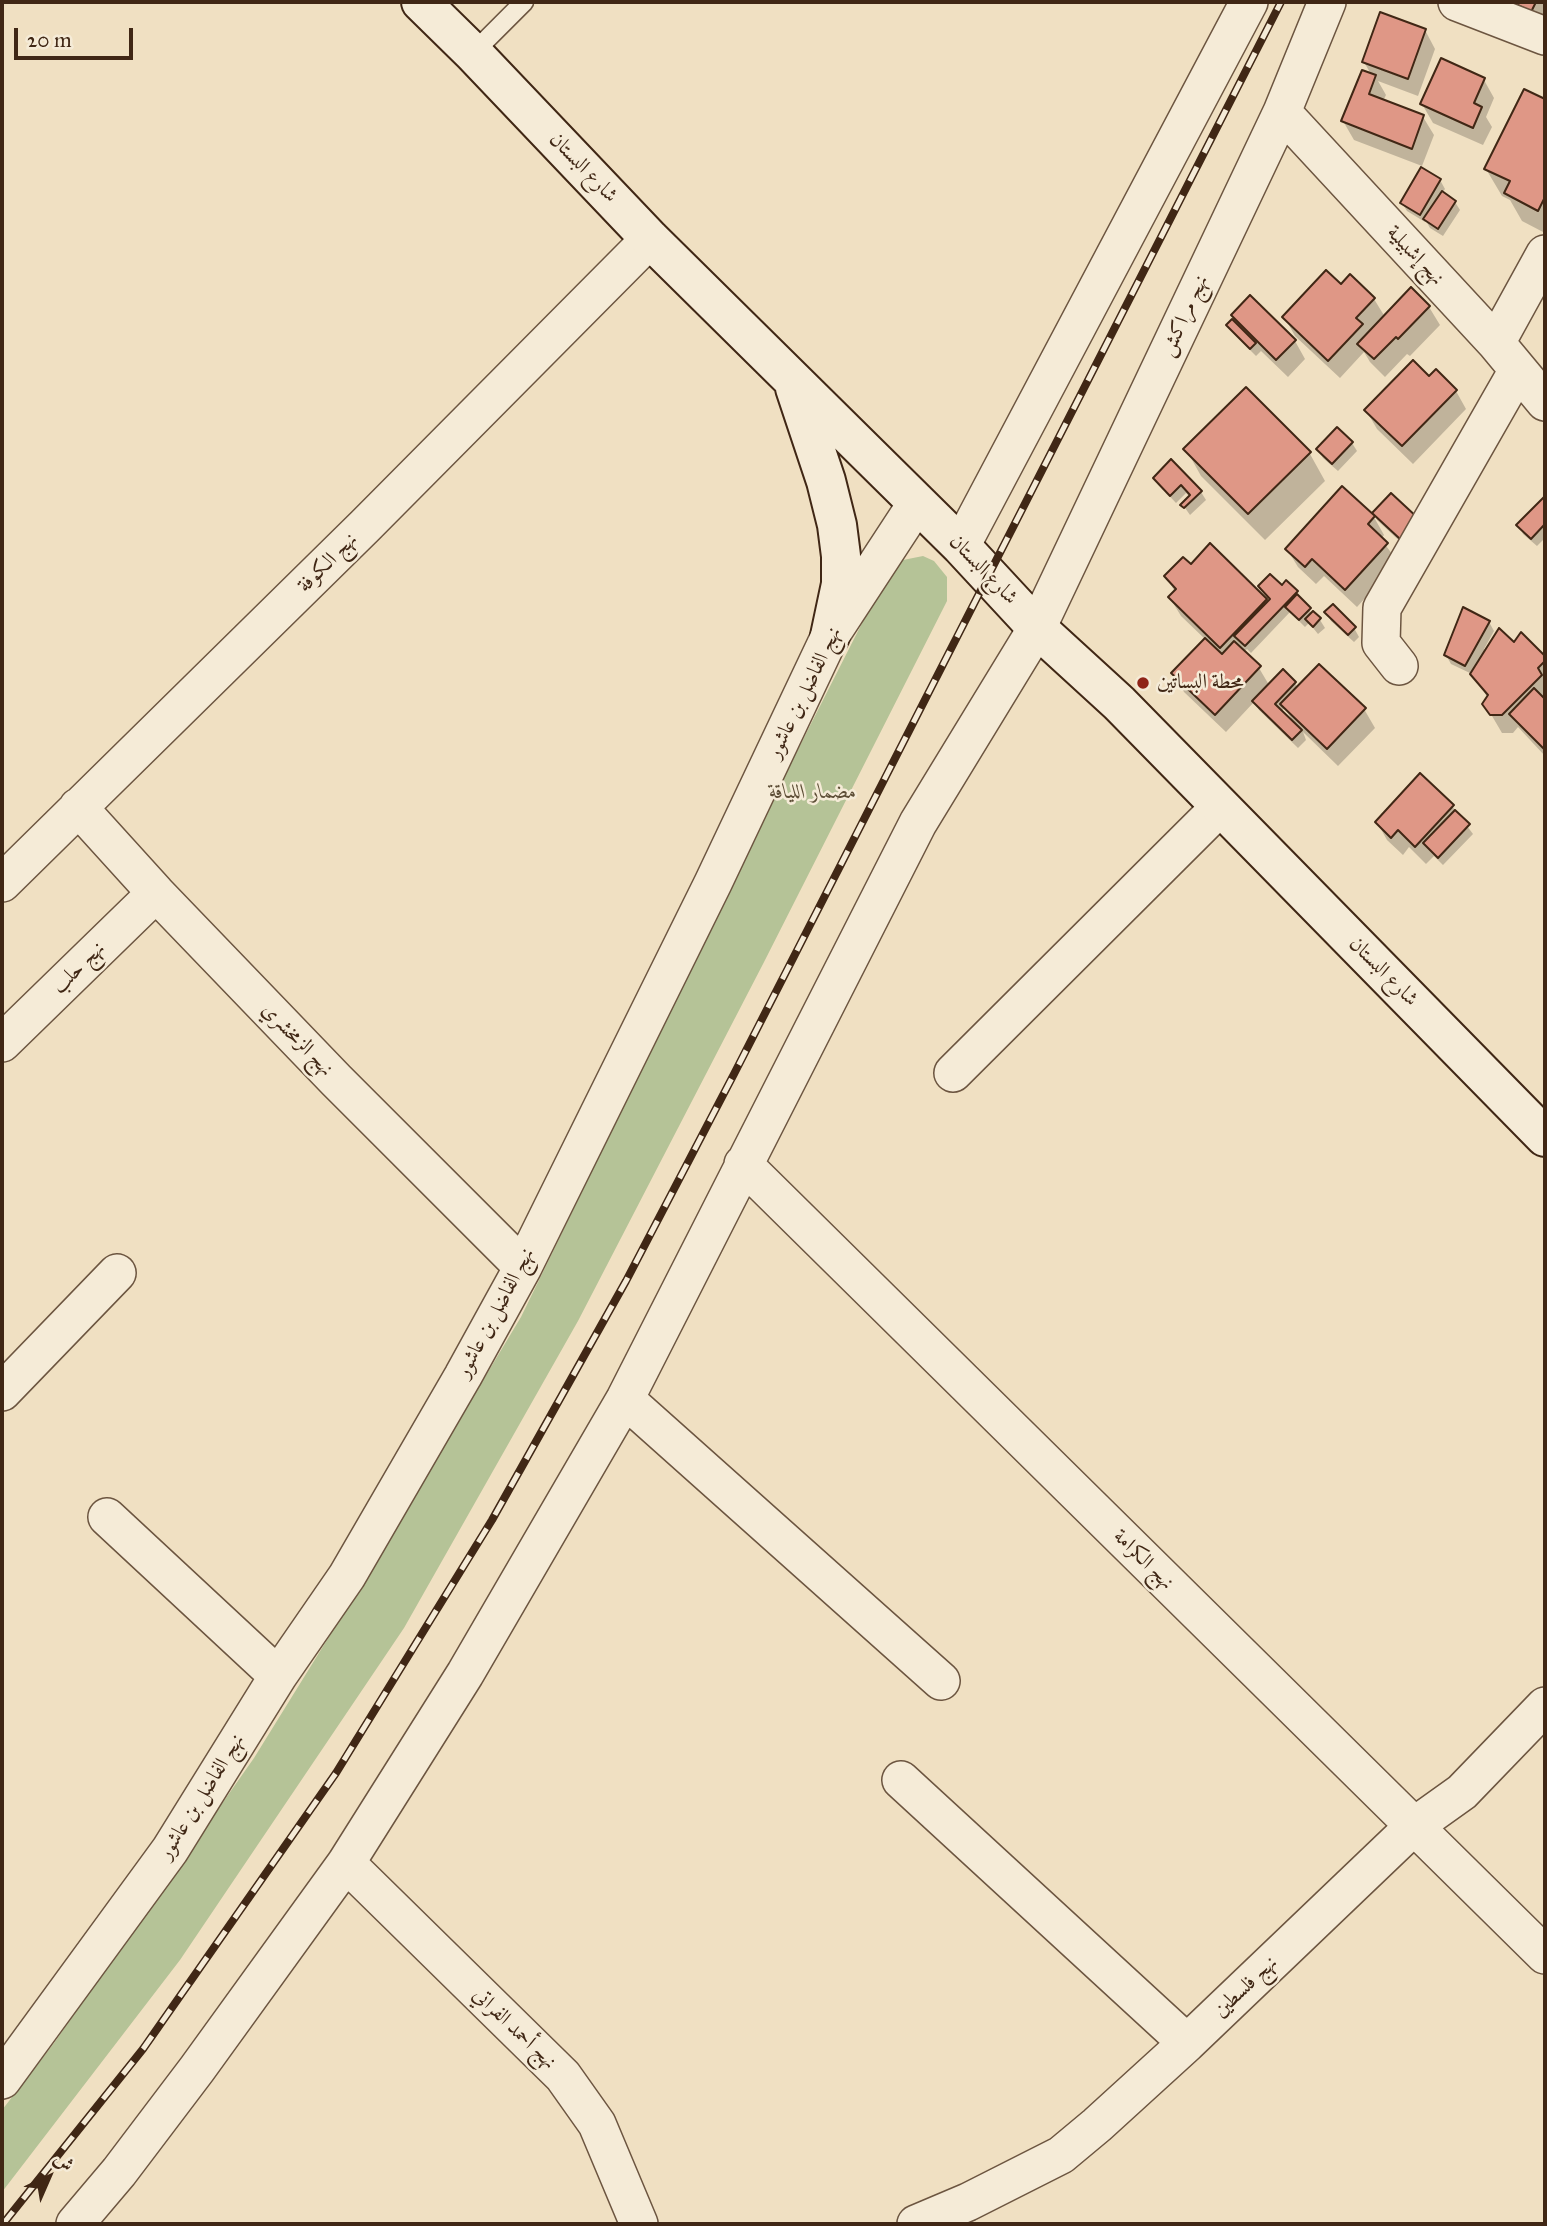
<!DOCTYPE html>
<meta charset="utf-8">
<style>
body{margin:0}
#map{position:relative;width:1547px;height:2226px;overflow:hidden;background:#f0e0c2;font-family:"IM FELL Great Primer",Amiri,serif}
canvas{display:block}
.frame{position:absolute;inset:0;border:4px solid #402715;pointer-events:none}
.north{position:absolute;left:14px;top:2142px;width:70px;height:70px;-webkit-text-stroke:5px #f5ebd7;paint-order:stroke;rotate:44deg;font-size:19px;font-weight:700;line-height:28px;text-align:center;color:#402715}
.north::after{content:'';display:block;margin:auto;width:24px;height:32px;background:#402715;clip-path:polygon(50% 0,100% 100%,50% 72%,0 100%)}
.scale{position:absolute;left:14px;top:28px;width:119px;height:32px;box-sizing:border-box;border:4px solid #402715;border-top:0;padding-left:9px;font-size:21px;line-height:24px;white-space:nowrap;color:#402715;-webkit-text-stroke:5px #f5ebd7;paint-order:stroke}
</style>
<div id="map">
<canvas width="1547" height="2226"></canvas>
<div class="frame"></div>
<div class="north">ش</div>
<div class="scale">20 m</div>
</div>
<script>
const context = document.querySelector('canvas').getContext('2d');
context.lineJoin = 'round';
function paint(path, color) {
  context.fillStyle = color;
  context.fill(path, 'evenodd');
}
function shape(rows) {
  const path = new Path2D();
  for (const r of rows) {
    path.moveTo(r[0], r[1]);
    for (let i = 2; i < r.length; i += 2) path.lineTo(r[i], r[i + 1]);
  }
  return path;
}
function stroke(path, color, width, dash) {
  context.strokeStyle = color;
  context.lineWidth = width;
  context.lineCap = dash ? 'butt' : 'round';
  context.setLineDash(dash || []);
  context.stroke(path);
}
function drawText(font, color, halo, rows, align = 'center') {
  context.font = font + ' "IM FELL Great Primer",Amiri,serif';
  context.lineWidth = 5;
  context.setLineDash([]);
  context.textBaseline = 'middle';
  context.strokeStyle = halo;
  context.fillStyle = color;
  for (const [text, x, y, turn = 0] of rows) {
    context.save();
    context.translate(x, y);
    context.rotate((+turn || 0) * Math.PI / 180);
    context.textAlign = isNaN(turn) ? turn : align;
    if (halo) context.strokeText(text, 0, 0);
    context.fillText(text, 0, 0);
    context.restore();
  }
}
paint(shape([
 [923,556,934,561,947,577,947,601,763,964,578,1321,404,1628,180,1960,2,2192,2,2110,54,2043,254,1758,327,1640,521,1317,783,779,893,562]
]), '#b5c397');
paint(shape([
 [1489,2,1545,2,1545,22],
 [1425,30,1435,49,1418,96,1378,81,1386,95,1383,101,1423,117,1434,135,1422,166,1354,140,1343,121,1372,76,1364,62],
 [1484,80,1494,98,1486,117,1492,127,1483,145,1433,123,1422,104],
 [1525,91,1545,101,1545,233,1522,221,1510,200,1502,196,1486,169],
 [1440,180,1445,189,1442,193,1455,202,1460,210,1443,236,1430,228,1426,221,1425,222,1407,211,1402,203],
 [1341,287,1374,299,1385,317,1411,290,1429,307,1440,325,1410,356,1407,354,1385,377,1370,362,1364,352,1340,378,1295,336,1285,318],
 [1233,315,1295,341,1305,359,1288,377,1261,351,1256,356,1234,334,1229,325,1239,326],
 [1429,378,1456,391,1466,409,1413,464,1377,429,1366,410],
 [1246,389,1310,454,1325,481,1265,540,1201,476,1186,449],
 [1352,443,1357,451,1338,471,1323,458,1318,449],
 [1171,461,1201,492,1206,500,1190,515,1183,505,1190,497,1186,493,1176,503,1160,486,1155,478],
 [1342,489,1375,519,1384,535,1381,539,1398,562,1357,607,1324,576,1316,584,1298,567,1287,549],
 [1391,495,1406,547,1377,520,1374,513],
 [1545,498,1545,538,1537,546,1523,534,1519,525],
 [1210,546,1268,604,1271,601,1260,587,1282,587,1296,592,1312,614,1320,620,1325,628,1318,634,1309,623,1305,627,1290,612,1251,653,1247,649,1244,652,1259,668,1269,685,1295,683,1298,688,1364,709,1375,728,1338,766,1303,732,1306,740,1298,748,1259,710,1254,702,1226,732,1184,692,1174,673,1206,640,1181,616,1170,598,1175,592,1166,576,1191,566],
 [1285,708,1293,722,1280,712],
 [1326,612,1354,628,1359,637,1354,642,1331,621],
 [1489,622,1494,631,1484,649,1486,651,1515,645,1522,635,1545,659,1545,756,1518,727,1513,733,1502,733,1485,704,1488,698,1472,674,1451,664,1446,655],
 [1452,806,1473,834,1443,865,1434,856,1426,864,1409,847,1403,855,1387,840,1377,822]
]), '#0003');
const building = shape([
 [1512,2,1536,2,1531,12,1512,2],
 [1380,12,1426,29,1408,79,1362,62,1380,12],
 [1441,58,1485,78,1474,103,1482,107,1473,128,1420,104,1441,58],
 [1362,70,1376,75,1369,94,1424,115,1412,149,1341,121,1362,70],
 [1524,89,1545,99,1545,197,1538,211,1504,193,1510,181,1484,169,1524,89],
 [1421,167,1441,179,1420,215,1400,203,1421,167],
 [1442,191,1456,201,1438,229,1423,219,1442,191],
 [1326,270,1341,284,1350,274,1375,298,1356,318,1363,324,1328,361,1282,317,1326,270],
 [1411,287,1430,306,1398,339,1396,337,1374,359,1357,344,1411,287],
 [1250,295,1296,340,1276,360,1231,315,1250,295],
 [1232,319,1256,343,1250,349,1226,325,1232,319],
 [1413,360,1429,376,1436,369,1457,390,1402,446,1364,410,1413,360],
 [1246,387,1311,452,1248,514,1183,449,1246,387],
 [1337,427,1353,442,1332,464,1316,449,1337,427],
 [1171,459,1202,491,1184,508,1180,505,1190,495,1181,485,1170,496,1153,478,1171,459],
 [1342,486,1375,516,1368,524,1388,543,1345,590,1312,559,1305,567,1285,549,1342,486],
 [1391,493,1419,519,1400,539,1372,513,1391,493],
 [1545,496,1545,524,1531,539,1516,525,1545,496],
 [1210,543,1267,599,1220,648,1168,597,1176,589,1164,576,1183,557,1191,564,1210,543],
 [1270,574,1282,585,1286,580,1298,591,1245,646,1234,636,1270,599,1258,586,1270,574],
 [1297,594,1311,608,1299,620,1285,607,1297,594],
 [1333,604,1356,627,1348,635,1324,612,1333,604],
 [1463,607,1490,621,1465,666,1444,655,1463,607],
 [1313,611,1321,618,1313,627,1305,619,1313,611],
 [1499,628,1514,642,1521,632,1545,656,1545,661,1538,668,1542,675,1502,715,1490,715,1482,704,1488,695,1470,674,1499,628],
 [1205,638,1222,654,1234,641,1261,666,1215,715,1171,673,1205,638],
 [1319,664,1366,708,1327,749,1280,704,1319,664],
 [1283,669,1296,682,1275,704,1302,730,1292,740,1252,701,1283,669],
 [1534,688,1545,699,1545,750,1509,714,1534,688],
 [1420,773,1454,805,1415,847,1398,830,1391,838,1375,822,1420,773],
 [1455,810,1470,824,1438,858,1423,843,1455,810]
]);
paint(building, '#df9786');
stroke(building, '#402715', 2);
const lane = shape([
 [473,53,524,2]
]);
const street = shape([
 [1457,2,1545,36],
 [1282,112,1496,343,1545,402],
 [1496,343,1545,254],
 [961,546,1249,2],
 [1399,666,1381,643,1382,608,1518,370],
 [78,807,156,893,336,1080,523,1267],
 [2,883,365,526,650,239],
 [2,1043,156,893],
 [953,1073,1220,807],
 [743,1164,1545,1955],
 [2,1392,117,1273],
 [625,1399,941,1681],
 [107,1517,278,1676],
 [901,1780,1187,2043],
 [346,1863,563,2076,597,2124,639,2224],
 [2,2080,170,1850,278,1676,347,1576,463,1376,523,1267,713,883,830,636,917,503],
 [75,2224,119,2172,197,2069,346,1863,465,1674,625,1399,918,823,1037,628,1282,112,1327,2],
 [916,2224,968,2202,1061,2155,1097,2125,1187,2043,1413,1827,1462,1792,1545,1706]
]);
const secondary = shape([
 [421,2,473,53,650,239,961,546,1037,628,1119,703,1545,1137],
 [795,388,826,481,837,525,841,556,841,584,830,636]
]);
stroke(lane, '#6c5540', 21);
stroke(street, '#6c5540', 40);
stroke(secondary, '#402715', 42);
stroke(lane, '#f5ebd7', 18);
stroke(street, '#f5ebd7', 37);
stroke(secondary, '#f5ebd7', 38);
const rail = shape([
 [3,2224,143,2049,336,1773,492,1520,626,1281,734,1074,1281,2]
]);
stroke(rail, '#402715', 8);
stroke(rail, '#f5ebd7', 5, [16]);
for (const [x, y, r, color] of [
 [1143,683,7,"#8f2418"]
]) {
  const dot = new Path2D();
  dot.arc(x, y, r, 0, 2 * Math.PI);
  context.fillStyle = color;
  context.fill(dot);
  stroke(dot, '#f5ebd7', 2.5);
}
drawText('21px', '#402715', '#f5ebd7', [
 ["شارع البستان",583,168,46],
 ["نهج إشبيلية",1415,256,47],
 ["نهج مراكش",1185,316,-65],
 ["نهج الكوفة",328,563,-45],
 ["شارع البستان",983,570,46],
 ["نهج الفاضل بن عاشور",805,693,-64],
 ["نهج حلب",79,968,-44],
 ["شارع البستان",1383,972,45],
 ["نهج الزمخشري",297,1040,46],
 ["نهج الفاضل بن عاشور",496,1313,-62],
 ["نهج الكرامة",1143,1560,45],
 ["نهج الفاضل بن عاشور",202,1797,-58],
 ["نهج فلسطين",1246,1987,-43],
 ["نهج أحمد الفراتي",514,2029,44]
]);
drawText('21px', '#402715', '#f5ebd7', [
 ["محطة البساتين",1157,683]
], 'left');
drawText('italic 21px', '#5d4e36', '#f5ebd7', [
 ["مضمار اللياقة",813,793]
]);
</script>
